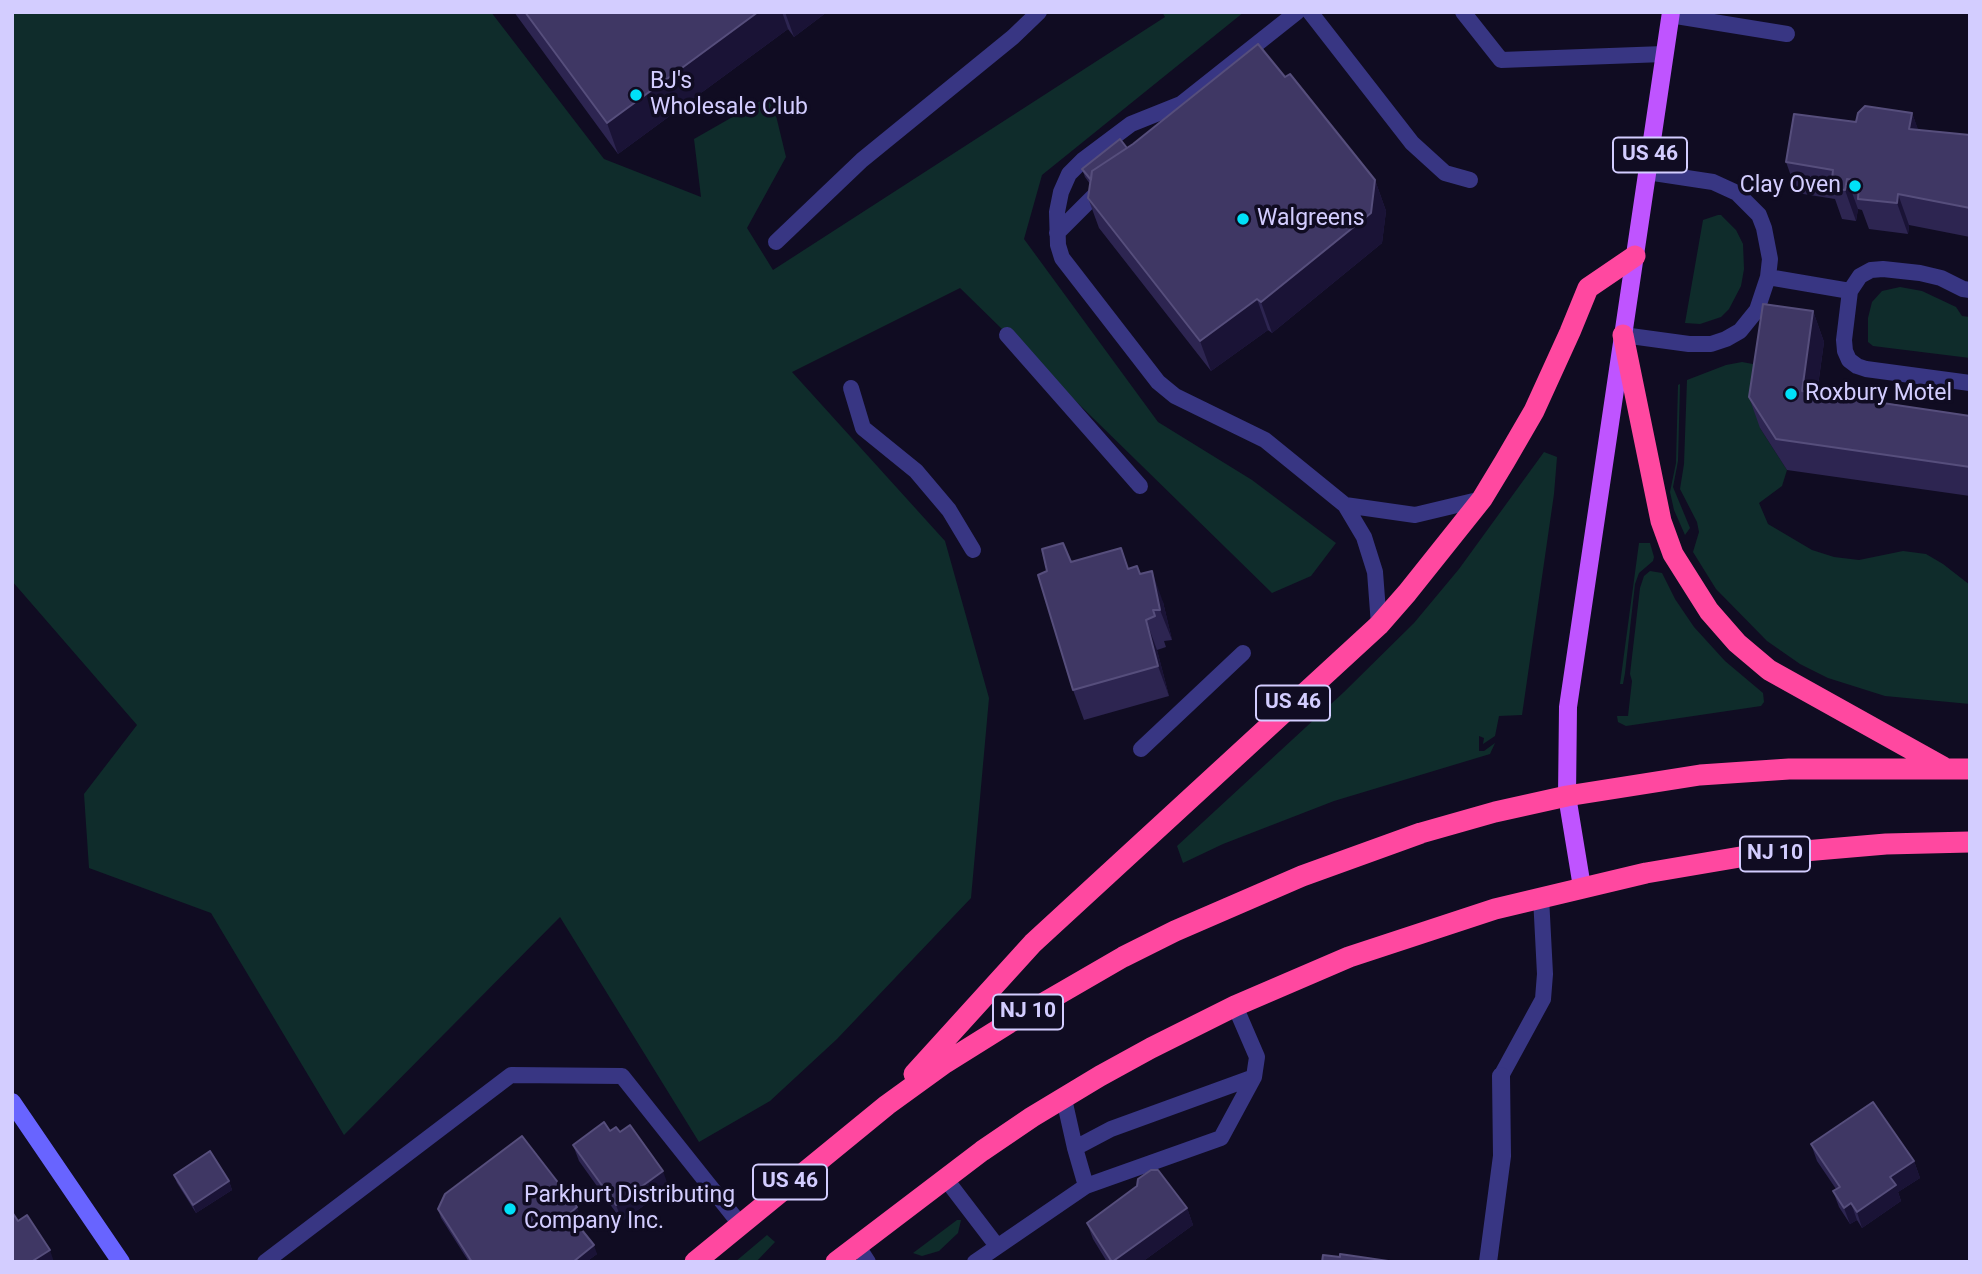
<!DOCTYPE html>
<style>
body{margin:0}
#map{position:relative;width:1982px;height:1274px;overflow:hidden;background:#100c22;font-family:Roboto,sans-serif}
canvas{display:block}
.frame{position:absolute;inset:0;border:14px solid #d3cdff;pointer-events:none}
</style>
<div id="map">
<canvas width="1982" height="1274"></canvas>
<div class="frame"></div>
</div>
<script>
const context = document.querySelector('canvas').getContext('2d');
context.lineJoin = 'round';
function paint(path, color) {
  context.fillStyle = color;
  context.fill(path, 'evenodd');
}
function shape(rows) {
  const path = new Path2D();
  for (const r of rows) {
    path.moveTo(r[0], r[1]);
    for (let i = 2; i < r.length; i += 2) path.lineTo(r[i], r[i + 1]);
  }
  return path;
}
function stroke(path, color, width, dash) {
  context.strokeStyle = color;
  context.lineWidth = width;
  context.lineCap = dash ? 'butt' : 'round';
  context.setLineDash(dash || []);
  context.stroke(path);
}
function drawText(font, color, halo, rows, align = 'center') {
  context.font = font + ' Roboto,sans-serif';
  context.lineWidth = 7;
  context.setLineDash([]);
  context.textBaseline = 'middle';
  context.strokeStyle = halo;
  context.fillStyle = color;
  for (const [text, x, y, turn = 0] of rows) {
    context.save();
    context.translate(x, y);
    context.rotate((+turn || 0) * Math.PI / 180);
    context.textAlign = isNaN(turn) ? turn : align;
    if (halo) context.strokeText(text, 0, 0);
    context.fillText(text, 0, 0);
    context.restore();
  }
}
paint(shape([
 [12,12,491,12,604,159,701,197,694,139,771,95,786,157,747,228,773,270,1165,17,1162,12,1244,12,1042,175,1024,239,1158,422,1252,480,1336,543,1311,576,1272,593,960,288,792,372,945,541,989,698,971,898,837,1039,770,1101,699,1142,560,917,344,1135,211,913,89,868,84,794,137,725,12,581],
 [1718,215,1721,215,1736,230,1743,244,1744,269,1741,286,1729,309,1721,317,1700,324,1685,323,1703,220],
 [1900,287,1922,291,1956,307,1962,316,1970,317,1970,358,1873,346,1868,342,1868,318,1872,302,1882,291],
 [1742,362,1769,367,1760,428,1787,470,1782,486,1759,503,1768,524,1812,550,1834,557,1859,560,1903,551,1926,554,1943,564,1970,585,1970,704,1885,696,1828,678,1800,664,1767,641,1716,589,1693,552,1699,532,1697,522,1680,489,1684,464,1687,380,1726,365],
 [1680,384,1678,461,1673,487,1690,528,1685,535,1674,510,1670,492,1676,463,1678,385],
 [1544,452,1557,457,1554,494,1522,715,1499,716,1495,736,1483,744,1484,738,1479,736,1479,751,1484,751,1495,743,1490,754,1334,801,1223,844,1183,863,1177,846,1344,692,1414,623,1459,569],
 [1639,543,1650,543,1654,557,1653,561,1639,573,1635,584,1625,673,1623,684,1620,684],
 [1650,571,1662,573,1675,599,1694,627,1725,661,1763,693,1764,702,1761,706,1626,726,1618,722,1617,716,1628,716,1632,681,1630,674,1640,588,1644,576],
 [957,1220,961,1220,958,1233,939,1251,922,1256,913,1253],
 [767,1235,775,1242,756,1262,735,1262]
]), '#0f2c2b');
stroke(shape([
 [1297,12,1181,104,1131,124,1083,160,1069,174,1061,192,1057,212,1058,245,1062,258,1158,382,1175,396,1265,440,1345,505,1364,537,1375,572,1379,625],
 [1310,12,1412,143,1445,173,1470,180],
 [1463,12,1501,60,1664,54],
 [1670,15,1787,34],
 [1057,233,1103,187],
 [776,242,862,160,1013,37,1039,12],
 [1768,277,1850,291],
 [1970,290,1963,289,1941,278,1920,273,1883,269,1871,270,1860,276,1850,291,1844,340,1845,351,1849,360,1857,366,1866,369,1970,383],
 [1007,335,1140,486],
 [1623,335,1689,344,1711,344,1726,339,1740,331,1757,310,1768,277,1770,259,1764,228,1759,215,1737,193,1713,182,1647,172],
 [851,388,863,428,916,471,949,510,973,550],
 [1345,505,1415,515,1482,499],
 [1141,749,1243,653],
 [1501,1076,1543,999,1545,974,1541,897],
 [1064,1099,1075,1148,1086,1186,1221,1138,1254,1077,1257,1057,1235,1006],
 [1075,1148,1111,1129,1254,1077],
 [945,1178,997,1246],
 [857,1245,868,1262],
 [265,1262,511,1075,622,1076,740,1224],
 [975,1262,1086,1186]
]), '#383683', 16);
stroke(shape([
 [1488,1262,1502,1156,1501,1076]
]), '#383683', 18);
stroke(shape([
 [12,1102,121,1262]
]), '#6864ff', 18);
stroke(shape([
 [1582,887,1567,796,1568,707,1671,12]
]), '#bf54ff', 18);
stroke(shape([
 [1623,335,1661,521,1673,554,1709,611,1737,643,1769,670,1943,767],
 [914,1074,1033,943,1379,625,1407,593,1482,499,1505,461,1534,411,1570,332,1588,288,1635,256],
 [695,1262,887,1105,945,1063,1009,1023,1123,957,1175,931,1302,876,1421,833,1495,812,1567,796,1700,775,1789,769,1970,769],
 [836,1262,982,1151,1032,1117,1100,1076,1151,1048,1235,1006,1349,957,1495,909,1646,873,1746,856,1886,844,1970,842]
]), '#ff48a0', 21);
paint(shape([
 [514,12,827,12,794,37,788,29,618,154],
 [1912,113,1918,130,1970,135,1970,237,1909,225,1908,234,1869,229,1862,210,1858,209,1856,221,1842,219,1835,199,1797,193,1786,162,1856,122],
 [1127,148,1375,180,1386,211,1382,243,1272,333,1268,330,1211,371,1099,228,1088,198,1090,184,1085,177,1082,169],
 [1813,311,1824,342,1817,393,1970,416,1970,496,1787,470,1760,428,1749,397],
 [1071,562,1128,569,1140,574,1163,602,1172,640,1164,641,1166,647,1157,650,1169,696,1084,720,1073,690,1047,571],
 [610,1131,620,1132,669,1188,622,1221,579,1161,573,1145],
 [1811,1144,1914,1161,1920,1178,1898,1192,1901,1201,1862,1228,1857,1220,1850,1224,1839,1207,1833,1191,1836,1189,1817,1161],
 [174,1175,229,1181,232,1190,196,1213,177,1183],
 [1137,1186,1187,1208,1193,1225,1142,1262,1107,1262,1093,1239,1087,1223],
 [438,1209,580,1215,574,1221,597,1254,586,1262,469,1262,441,1218]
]), '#2d2551');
paint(shape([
 [758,12,782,12,788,29,618,154,607,123],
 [785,12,827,12,794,37],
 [1912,113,1923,143,1909,129],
 [1847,179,1858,209,1856,221,1845,190],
 [1375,180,1386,211,1382,243,1272,333,1261,302],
 [1898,194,1909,225,1908,234,1897,203],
 [1257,299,1268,330,1211,371,1200,341],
 [1813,311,1824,342,1813,421,1802,391],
 [1152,571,1163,602,1172,640,1160,610],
 [1146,620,1157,650,1169,696,1158,666],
 [1914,1161,1920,1178,1898,1192,1901,1201,1862,1228,1857,1212,1890,1177],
 [663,1171,669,1188,622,1221,616,1205],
 [229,1181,232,1190,196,1213,193,1205],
 [1851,1203,1857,1220,1850,1224,1844,1208],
 [577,1207,580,1215,572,1223,569,1214],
 [1187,1208,1193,1225,1142,1262,1113,1262],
 [594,1245,597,1254,586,1262,573,1262],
 [50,1250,54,1262,31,1262]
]), '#1a1336');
const building = shape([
 [525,12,758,12,607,123,525,12],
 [1258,44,1285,77,1290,74,1375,180,1371,213,1261,302,1257,299,1200,341,1088,198,1092,171,1133,144,1258,44],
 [1865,106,1912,113,1909,129,1970,135,1970,208,1898,194,1897,203,1858,199,1859,181,1847,179,1845,190,1831,188,1833,170,1786,162,1794,114,1856,122,1858,113,1865,106],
 [1120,139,1127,148,1092,171,1091,180,1082,169,1120,139],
 [1763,304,1813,311,1802,391,1970,416,1970,467,1776,439,1749,397,1763,304],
 [1063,543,1071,562,1121,548,1128,569,1137,566,1140,574,1152,571,1160,610,1153,610,1155,616,1146,620,1158,666,1073,690,1038,575,1047,571,1042,549,1063,543],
 [1873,1102,1914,1161,1890,1177,1896,1185,1857,1212,1851,1203,1844,1208,1833,1191,1840,1187,1811,1144,1873,1102],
 [604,1122,610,1131,616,1127,620,1132,630,1125,663,1171,616,1205,573,1145,604,1122],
 [522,1136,577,1207,569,1214,594,1245,573,1262,472,1262,438,1209,445,1194,522,1136],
 [210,1151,229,1181,193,1205,174,1175,210,1151],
 [1151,1170,1158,1170,1187,1208,1112,1262,1087,1223,1137,1186,1138,1179,1151,1170],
 [12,1212,18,1221,27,1215,50,1250,31,1262,12,1262,12,1212],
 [1340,1254,1395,1262,1322,1262,1323,1255,1340,1257,1340,1254]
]);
paint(building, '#3f3764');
stroke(building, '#564e7c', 2);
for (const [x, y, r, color] of [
 [636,95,7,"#00e0f8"],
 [1855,186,7,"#00e0f8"],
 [1243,219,7,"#00e0f8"],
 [1791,394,7,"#00e0f8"],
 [510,1209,7,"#00e0f8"]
]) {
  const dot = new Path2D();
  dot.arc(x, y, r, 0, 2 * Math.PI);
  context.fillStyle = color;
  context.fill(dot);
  stroke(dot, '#100c22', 2.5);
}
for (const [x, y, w] of [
 [1650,155,74],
 [1293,703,74],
 [1775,854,70],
 [1028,1012,70],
 [790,1182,74]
]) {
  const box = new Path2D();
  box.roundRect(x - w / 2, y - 17.5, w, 35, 5);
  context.fillStyle = '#100c22';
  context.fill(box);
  stroke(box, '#d3cdff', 2);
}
drawText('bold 21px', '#d3cdff', null, [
 ["US 46",1650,155],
 ["US 46",1293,703],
 ["NJ 10",1775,854],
 ["NJ 10",1028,1012],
 ["US 46",790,1182]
]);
drawText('23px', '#d3cdff', '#100c22', [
 ["BJ's",650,82],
 ["Wholesale Club",650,108],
 ["Clay Oven",1841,186,"right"],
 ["Walgreens",1257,219],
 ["Roxbury Motel",1805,394],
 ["Parkhurt Distributing",524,1196],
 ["Company Inc.",524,1222]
], 'left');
</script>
